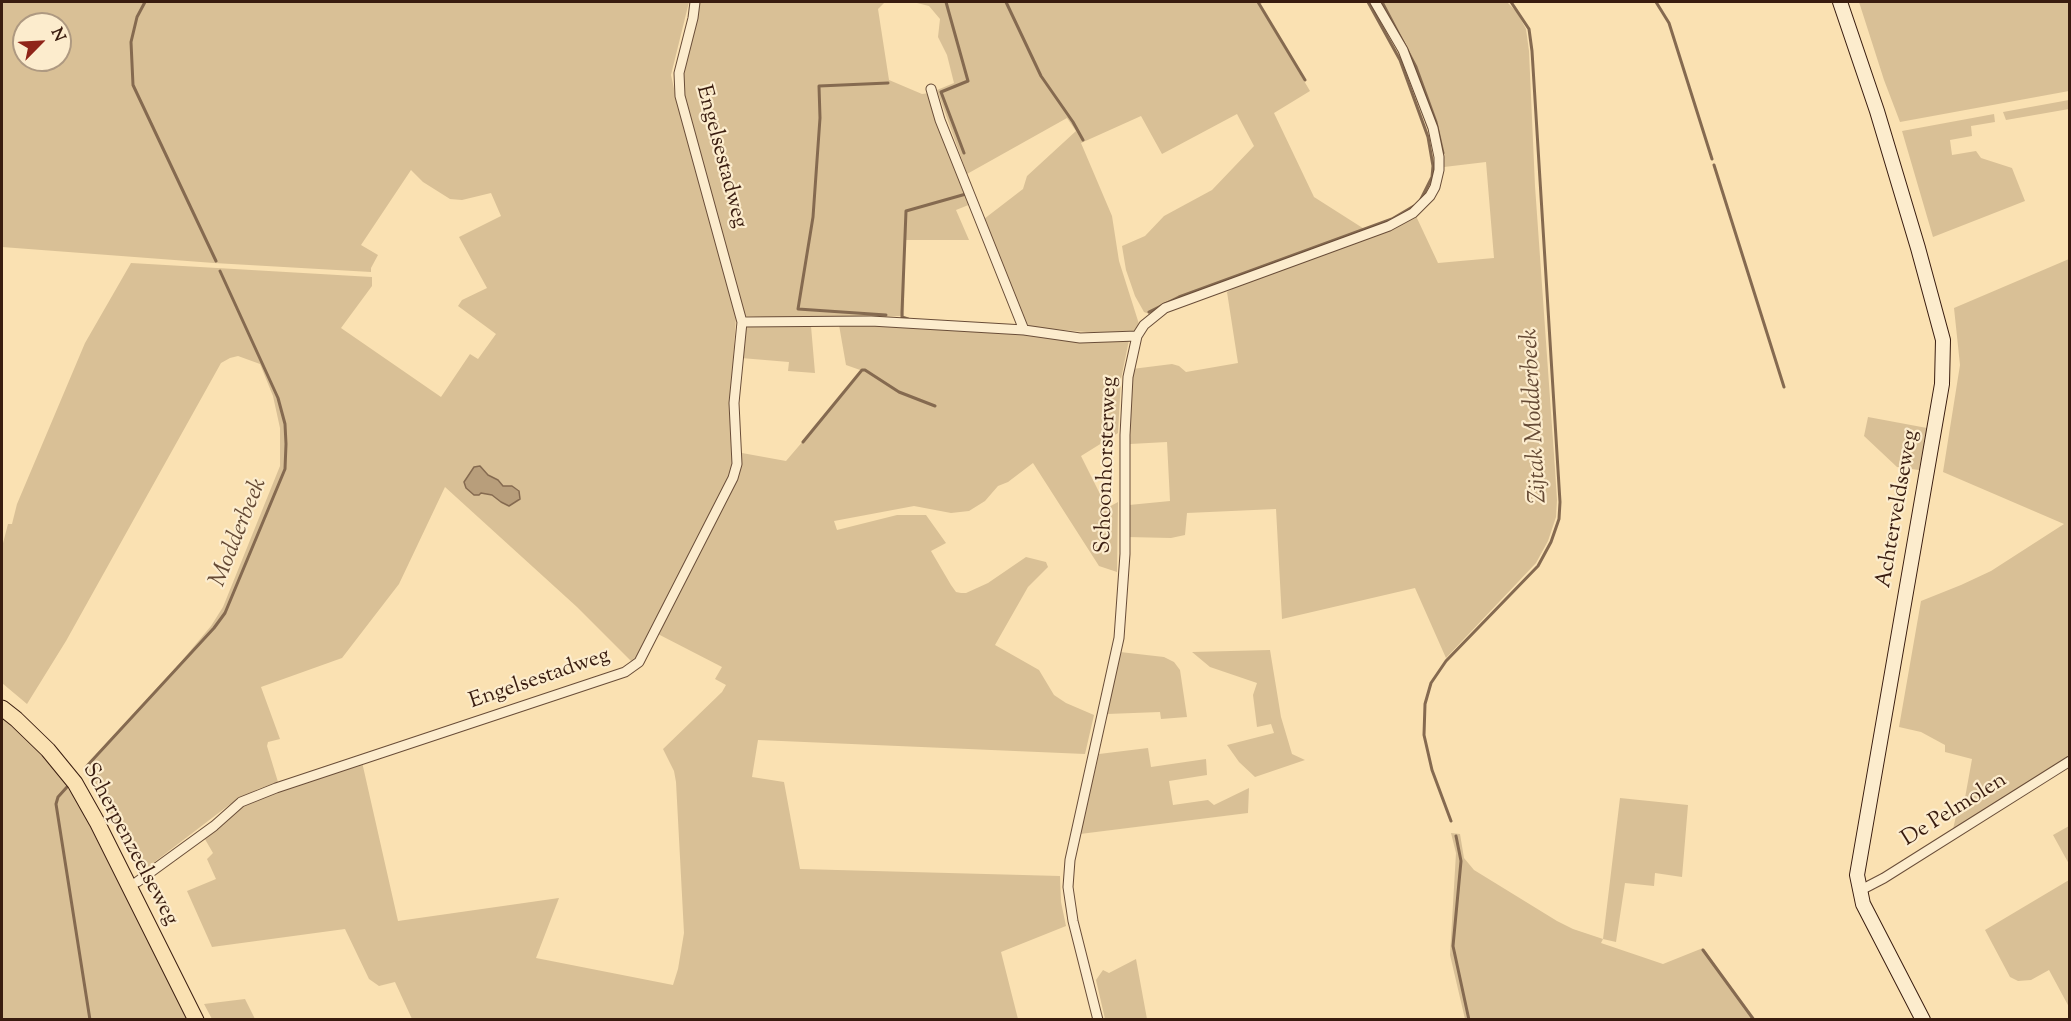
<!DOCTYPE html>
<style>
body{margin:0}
#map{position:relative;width:2071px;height:1021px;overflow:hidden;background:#fae1b2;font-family:"Sorts Mill Goudy",serif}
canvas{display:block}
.frame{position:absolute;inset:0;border:3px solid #391c0f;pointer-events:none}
.north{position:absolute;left:12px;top:12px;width:60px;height:60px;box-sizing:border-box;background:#fceccd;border:2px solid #ae9981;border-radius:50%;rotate:66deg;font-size:16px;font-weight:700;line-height:24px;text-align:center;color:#391c0f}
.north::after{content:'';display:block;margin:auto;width:21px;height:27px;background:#8f2418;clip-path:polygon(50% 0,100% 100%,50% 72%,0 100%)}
</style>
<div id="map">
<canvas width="2071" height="1021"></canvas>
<div class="frame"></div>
<div class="north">N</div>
</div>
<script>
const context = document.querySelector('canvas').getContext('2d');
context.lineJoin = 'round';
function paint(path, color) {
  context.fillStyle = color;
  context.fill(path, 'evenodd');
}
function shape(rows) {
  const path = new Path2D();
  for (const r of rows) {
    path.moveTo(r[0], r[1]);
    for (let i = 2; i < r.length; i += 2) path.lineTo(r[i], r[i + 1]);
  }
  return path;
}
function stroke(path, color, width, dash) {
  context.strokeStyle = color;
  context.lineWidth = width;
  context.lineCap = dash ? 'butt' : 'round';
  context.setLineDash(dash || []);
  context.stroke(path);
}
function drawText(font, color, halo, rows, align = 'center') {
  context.font = font + ' "Sorts Mill Goudy",serif';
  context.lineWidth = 4.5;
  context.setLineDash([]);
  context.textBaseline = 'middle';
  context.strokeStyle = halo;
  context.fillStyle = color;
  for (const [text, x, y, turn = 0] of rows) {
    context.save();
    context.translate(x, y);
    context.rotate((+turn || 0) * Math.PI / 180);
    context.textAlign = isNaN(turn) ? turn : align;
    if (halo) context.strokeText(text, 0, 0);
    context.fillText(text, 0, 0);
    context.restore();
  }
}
paint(shape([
 [2,2,689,2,671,75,678,107,736,317,730,410,730,428,734,452,733,470,635,659,632,662,577,607,445,487,399,584,342,658,261,687,280,739,268,742,267,746,278,782,258,789,229,805,140,873,85,768,180,663,211,626,223,607,280,466,280,428,273,396,260,364,238,356,230,358,221,363,66,641,27,704,2,683,2,547,8,524,12,524,17,504,85,343,131,263,372,277,372,286,341,328,441,397,470,354,478,359,496,334,458,306,462,300,487,288,459,237,501,216,491,193,462,200,450,199,423,182,411,170,361,245,378,255,371,268,371,272,214,263,2,247],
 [24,24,60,24,60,60,24,60],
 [480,466,488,475,498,480,503,486,512,486,519,490,520,499,501,502,492,495,481,493],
 [697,2,885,2,878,9,889,80,922,94,930,93,971,204,956,210,969,240,905,240,904,316,788,318,743,316,678,75],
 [913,2,1264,2,1259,5,1310,91,1274,113,1314,197,1369,232,1152,315,1144,312,1135,296,1126,270,1122,246,1145,236,1164,216,1212,190,1254,146,1237,114,1162,154,1141,116,1081,143,1112,216,1119,261,1139,324,1134,331,1110,334,1028,327,984,219,1023,189,1027,176,1076,131,1067,118,967,174,937,90,954,83,947,55,938,37,940,19,929,6],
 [1378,2,1507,2,1517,12,1526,29,1529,51,1535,186,1555,469,1557,500,1556,517,1548,541,1536,563,1446,658,1415,588,1282,619,1276,509,1187,513,1185,535,1171,538,1127,537,1129,505,1170,501,1167,442,1130,444,1132,369,1172,364,1179,366,1186,372,1238,363,1227,292,1246,281,1416,216,1438,263,1494,258,1486,162,1444,167,1442,165,1440,149],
 [1859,2,2069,2,2069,91,1900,122,1884,80],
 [2069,100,2069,109,2006,120,2003,112],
 [1994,114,1995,122,1971,126,1972,136,1950,140,1952,155,1976,151,1981,158,2012,168,2025,201,1933,237,1902,131],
 [2069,259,2069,759,1956,829,1953,829,1958,808,1963,809,1972,759,1945,752,1945,745,1921,732,1899,727,1921,601,1961,585,1991,571,2064,524,1943,472,1960,365,1954,308],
 [863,323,1129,340,1121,379,1118,433,1081,456,1107,508,1118,502,1117,572,1099,566,1033,463,1008,482,998,486,985,501,969,511,951,513,914,506,834,521,837,530,897,515,926,515,946,543,931,551,951,585,956,592,961,593,966,593,988,583,1026,557,1046,562,1048,567,1028,587,995,645,1039,670,1054,695,1066,703,1094,715,1085,754,758,740,752,777,784,782,800,869,1060,876,1061,902,1066,926,1001,952,1018,1019,412,1019,395,982,379,986,369,979,345,929,212,947,187,891,216,879,207,859,213,853,202,834,243,804,362,762,398,921,559,898,536,958,673,985,678,969,684,933,676,782,674,771,663,749,722,692,726,685,715,679,722,667,656,633,735,478,742,462,742,453,786,461,863,371,846,365,839,325],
 [749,325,811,326,815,373,788,371,789,362,741,358,744,329],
 [1868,417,1927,428,1919,470,1897,467,1864,436],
 [1270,650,1281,717,1292,754,1305,760,1255,777,1239,762,1227,745,1274,733,1271,724,1257,727,1253,695,1257,683,1210,667,1192,652],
 [1120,652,1164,657,1174,662,1180,670,1187,717,1161,719,1160,712,1107,714],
 [2,715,21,731,52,765,78,803,187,1019,2,1019],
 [1148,748,1151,767,1206,759,1207,775,1169,781,1173,805,1208,800,1214,805,1249,788,1248,813,1080,834,1099,754],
 [1620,798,1688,805,1682,877,1655,873,1654,886,1625,883,1616,942,1603,939,1601,943,1663,964,1703,948,1754,1019,1465,1019,1450,955,1456,853,1451,833,1460,834,1464,858,1474,870,1557,921,1573,929,1603,939],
 [2069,826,2069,864,2053,835],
 [2069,880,2069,1007,2049,970,2031,980,2018,981,2010,977,1985,930],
 [1136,959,1147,1019,1105,1019,1096,980,1103,970,1109,973],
 [245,999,255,1019,212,1019,204,1004]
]), '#d9c096');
const water = shape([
 [480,466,488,475,498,480,503,486,512,486,519,491,520,499,509,506,501,502,492,495,481,493,479,495,474,495,466,488,464,482,474,467,480,466]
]);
paint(water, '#b89e7b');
stroke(water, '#856a50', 1.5);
stroke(shape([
 [145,2,137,17,131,42,133,85,216,261],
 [946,2,968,81,941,92,964,153],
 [1006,2,1041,76,1073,122,1083,140],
 [1258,2,1305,80],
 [1368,2,1400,60,1428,137,1433,166,1432,177,1421,199],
 [1382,2,1416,67,1436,122,1443,153],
 [1656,2,1669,23,1712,159],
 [1714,165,1784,387],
 [1149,312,1179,297,1392,219,1414,206],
 [886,315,798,309,813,217,820,118,819,86,888,83],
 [908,319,902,317,902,312,906,211,966,194],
 [803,442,862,370,865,370,899,392,935,406],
 [86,767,214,628,225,613,285,469,286,444,285,424,278,398,220,271],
 [67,787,58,797,56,804,90,1020],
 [1451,821,1432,770,1424,735,1425,704,1431,683,1446,661,1538,566,1551,542,1559,519,1560,502,1532,51,1529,29,1511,2],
 [1456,836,1461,861,1453,946,1469,1020],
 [1703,950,1754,1020]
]), '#856a50', 3);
const street = shape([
 [931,89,940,120,1024,330],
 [742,322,871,321,1024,330,1080,338,1137,336],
 [128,886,137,882,214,826,241,802,276,788,625,672,639,662,733,478,737,464,734,403,742,322,680,96,679,73,693,18,695,2],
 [1859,891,1884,878,2070,761],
 [1098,1020,1073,921,1068,887,1070,860,1119,638,1125,554,1125,435,1128,377,1137,336,1144,325,1165,308,1389,226,1413,213,1430,196,1435,187,1439,170,1439,157,1433,128,1403,50,1375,2]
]);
const secondary = shape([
 [1840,2,1877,111,1918,248,1943,340,1942,384,1857,875,1863,904,1923,1020]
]);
const primary = shape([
 [2,708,16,719,48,750,75,783,97,822,196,1020]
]);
stroke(street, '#694d38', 11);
stroke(secondary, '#391c0f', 16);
stroke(primary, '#391c0f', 17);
stroke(street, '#fceccd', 9);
stroke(secondary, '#fceccd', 14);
stroke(primary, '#fae1b2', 15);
drawText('22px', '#391c0f', '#fceccd', [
 ["Engelsestadweg",720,157,75],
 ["Schoonhorsterweg",1108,465,-88],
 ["Achterveldseweg",1899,509,-80],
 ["Engelsestadweg",540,680,-19],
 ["De Pelmolen",1955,811,-32],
 ["Scherpenzeelseweg",129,845,62]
]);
drawText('italic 24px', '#654a35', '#fceccd', [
 ["Zijtak Modderbeek",1536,416,-93],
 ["Modderbeek",240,533,-68]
]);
</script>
